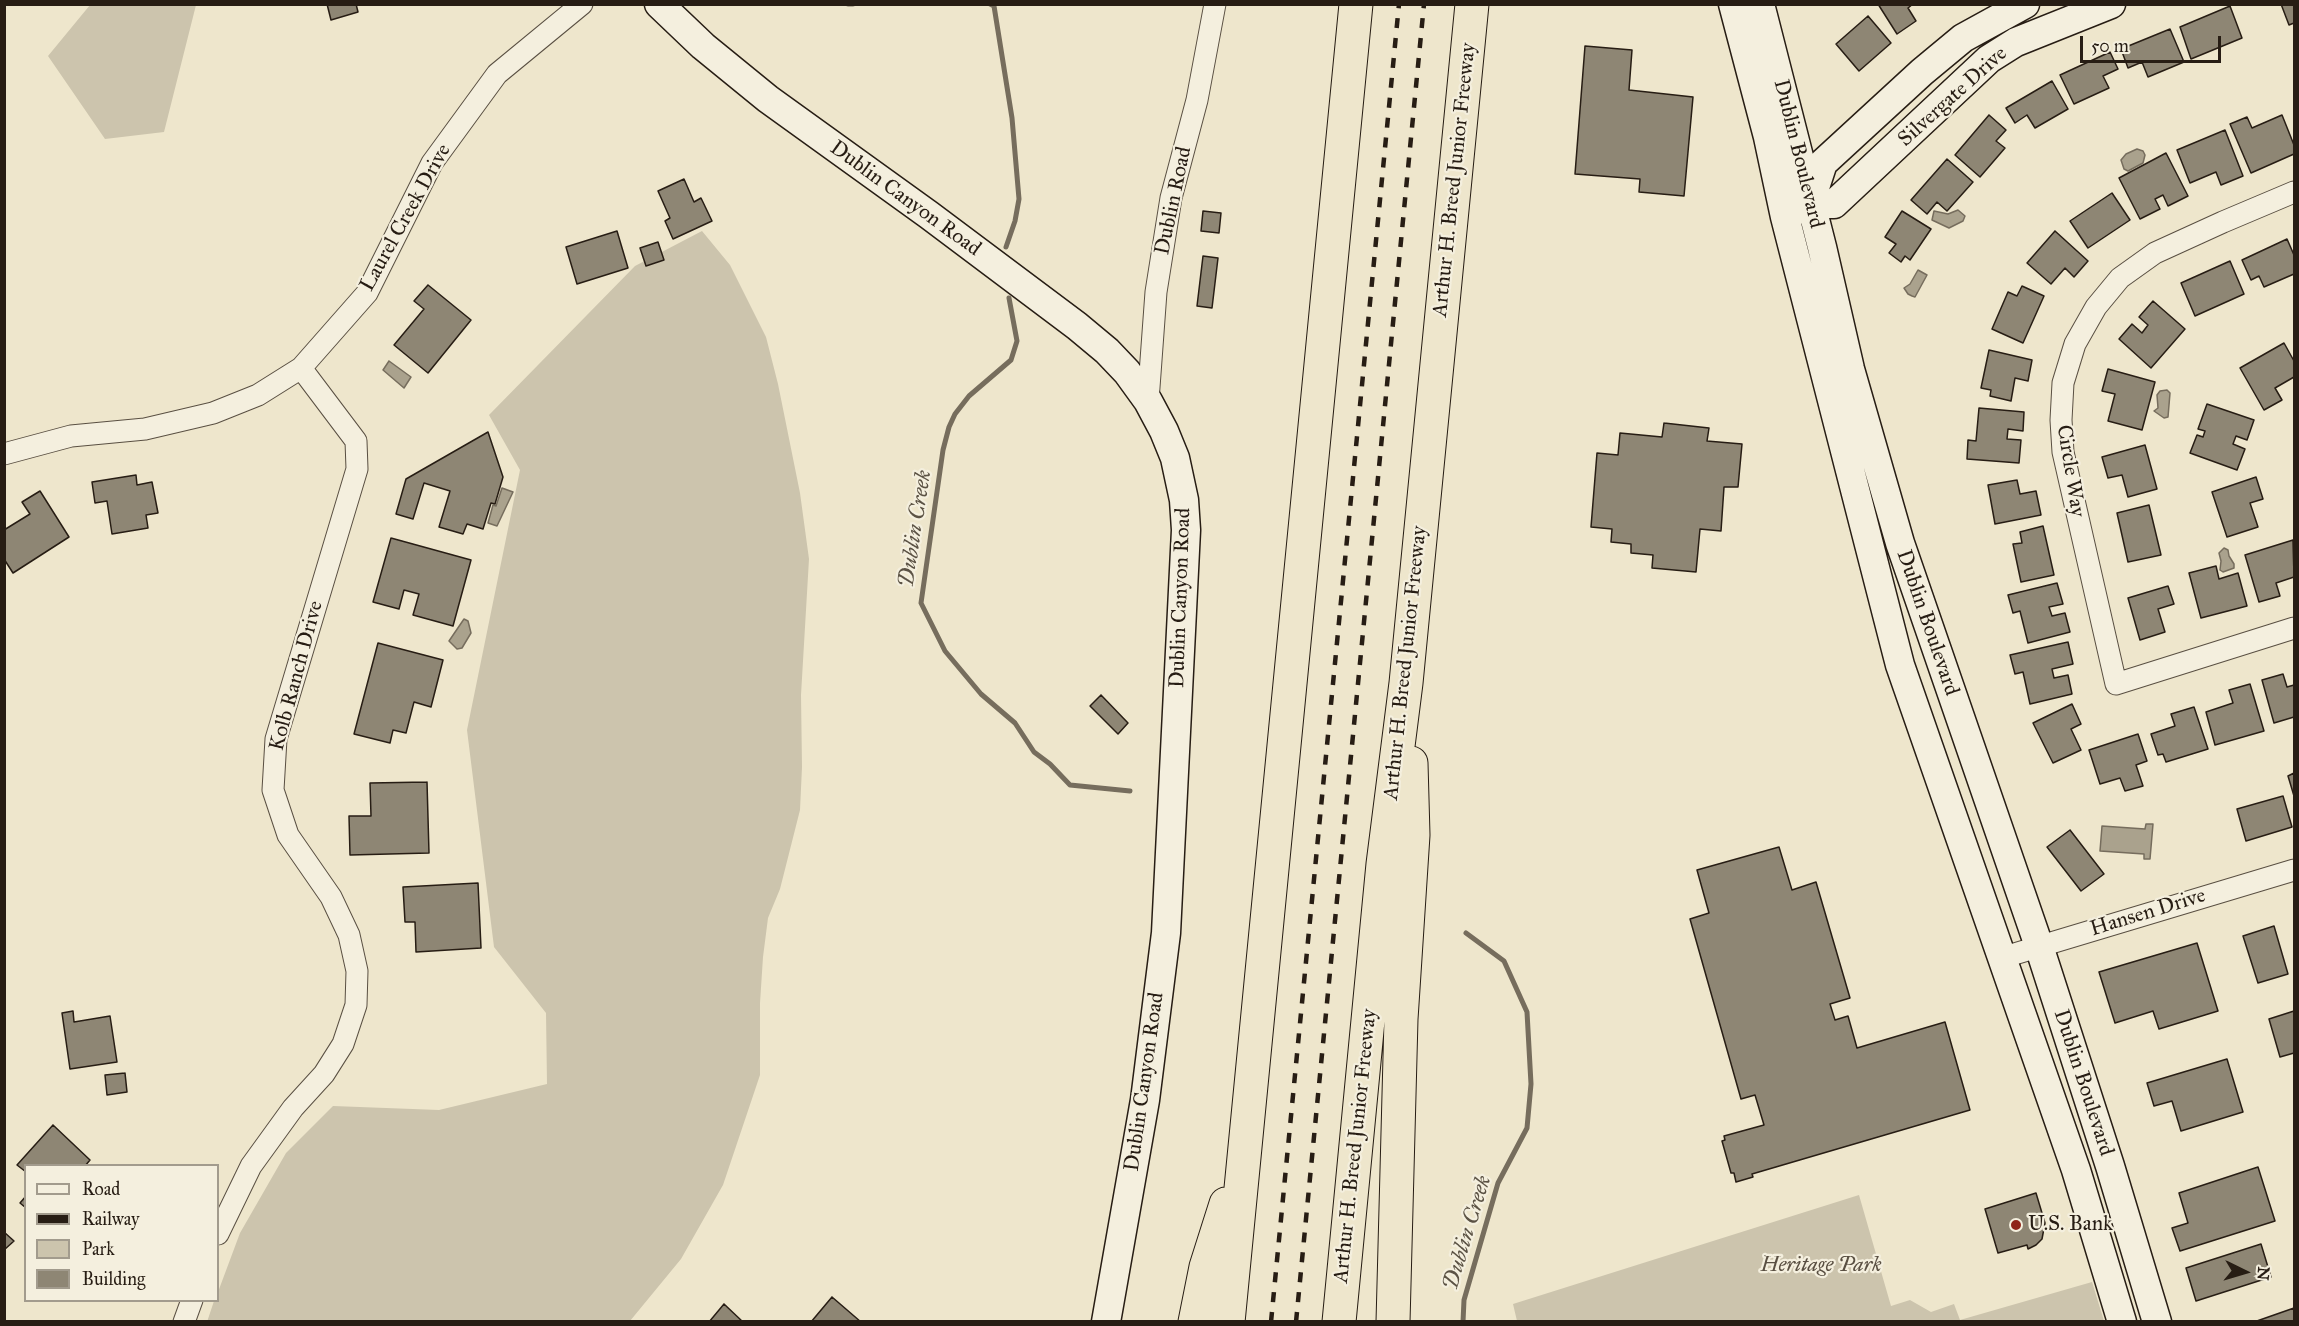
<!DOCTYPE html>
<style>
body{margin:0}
#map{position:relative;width:2299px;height:1326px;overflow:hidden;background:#eee6cc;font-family:"IM FELL Great Primer",serif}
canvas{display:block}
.frame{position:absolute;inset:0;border:6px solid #271d14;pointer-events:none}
.legend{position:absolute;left:24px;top:1164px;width:195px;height:138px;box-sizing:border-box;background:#f4efde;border:2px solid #a29b8d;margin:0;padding:8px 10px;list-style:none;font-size:18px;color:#271d14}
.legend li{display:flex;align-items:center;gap:12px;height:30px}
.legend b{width:30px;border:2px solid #a29b8d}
.north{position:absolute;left:2215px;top:1242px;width:60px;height:60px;-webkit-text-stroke:4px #f4efde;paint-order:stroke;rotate:95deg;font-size:16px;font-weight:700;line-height:24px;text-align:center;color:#271d14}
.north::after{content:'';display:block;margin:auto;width:21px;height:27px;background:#271d14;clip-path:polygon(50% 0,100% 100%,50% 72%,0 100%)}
.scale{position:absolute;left:2080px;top:36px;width:141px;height:27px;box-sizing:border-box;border:3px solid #271d14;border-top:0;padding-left:8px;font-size:18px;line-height:21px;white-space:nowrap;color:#271d14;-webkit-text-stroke:4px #f4efde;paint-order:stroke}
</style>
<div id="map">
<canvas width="2299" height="1326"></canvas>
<div class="frame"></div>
<ul class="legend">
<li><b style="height:8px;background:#f4efde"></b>Road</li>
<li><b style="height:8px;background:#271d14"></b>Railway</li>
<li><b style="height:16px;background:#ccc4ad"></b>Park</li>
<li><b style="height:16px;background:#8e8674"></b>Building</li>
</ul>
<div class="north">N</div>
<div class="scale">50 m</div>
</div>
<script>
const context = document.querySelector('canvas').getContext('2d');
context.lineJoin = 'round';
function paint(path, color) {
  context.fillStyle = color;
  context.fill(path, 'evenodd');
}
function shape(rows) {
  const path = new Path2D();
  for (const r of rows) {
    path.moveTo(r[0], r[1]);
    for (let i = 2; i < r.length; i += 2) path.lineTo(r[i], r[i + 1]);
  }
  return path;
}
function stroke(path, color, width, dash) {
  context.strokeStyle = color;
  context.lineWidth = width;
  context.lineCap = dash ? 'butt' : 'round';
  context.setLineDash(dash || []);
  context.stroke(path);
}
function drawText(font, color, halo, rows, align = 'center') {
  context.font = font + ' "IM FELL Great Primer",serif';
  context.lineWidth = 4.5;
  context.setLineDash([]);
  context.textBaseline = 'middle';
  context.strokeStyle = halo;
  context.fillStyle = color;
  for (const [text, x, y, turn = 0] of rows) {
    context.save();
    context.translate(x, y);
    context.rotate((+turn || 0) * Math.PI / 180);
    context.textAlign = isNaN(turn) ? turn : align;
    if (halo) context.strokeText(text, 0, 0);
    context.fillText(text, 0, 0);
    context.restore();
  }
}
paint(shape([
 [90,5,196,5,164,132,105,139,48,56],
 [702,231,730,265,766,337,778,384,800,493,809,559,801,695,802,767,800,810,780,889,768,918,763,957,760,1003,760,1075,723,1185,681,1259,630,1321,207,1322,214,1301,218,1300,218,1292,240,1233,286,1153,333,1106,439,1110,547,1084,546,1013,494,947,467,730,520,470,489,415,635,266],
 [1859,1195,1891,1306,1910,1300,1931,1312,1954,1304,1960,1320,2092,1282,2104,1321,1517,1321,1513,1304]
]), '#ccc4ad');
const water = shape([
 [2137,149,2143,151,2145,155,2143,163,2128,171,2124,169,2121,160,2126,154,2137,149],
 [1958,210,1965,216,1963,221,1949,228,1932,220,1934,211,1948,214,1958,210],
 [1918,270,1927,275,1915,297,1912,296,1908,294,1904,288,1910,284,1918,270],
 [389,361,411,377,404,388,383,370,389,361],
 [2167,390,2170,393,2168,417,2164,418,2154,411,2158,408,2157,395,2160,391,2167,390],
 [502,488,513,492,497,526,488,523,493,505,496,506,502,488],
 [2224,548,2228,550,2229,556,2234,564,2234,568,2223,572,2220,570,2221,561,2219,553,2224,548],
 [464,619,468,621,471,633,462,648,457,649,449,641,464,619],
 [2146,824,2153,824,2150,859,2144,859,2144,854,2100,851,2102,826,2145,829,2146,824]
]);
paint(water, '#aaa28d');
stroke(water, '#766d5d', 1.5);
stroke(shape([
 [848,4,853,4],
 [990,4,994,6,1012,118,1019,199,1015,221,1006,247],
 [1009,298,1017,341,1011,360,969,396,955,414,949,427,943,450,921,603,945,651,981,694,1015,723,1034,752,1050,764,1070,785,1130,791],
 [1463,1322,1464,1300,1498,1183,1527,1128,1531,1084,1527,1012,1504,961,1466,933]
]), '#766d5d', 5);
const building = shape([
 [327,4,356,4,358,12,331,20,327,4],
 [1878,4,1913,4,1908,8,1916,21,1897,34,1878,4],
 [2281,4,2294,4,2294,23,2289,25,2281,4],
 [2230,6,2242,38,2191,59,2180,27,2230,6],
 [1868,16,1891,43,1859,71,1836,44,1868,16],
 [2170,29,2184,62,2148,77,2142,62,2128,68,2121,49,2170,29],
 [1585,46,1632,50,1629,90,1693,97,1684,196,1639,192,1640,179,1575,174,1585,46],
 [2110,52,2118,69,2103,76,2109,88,2074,104,2060,75,2110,52],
 [2052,81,2068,109,2035,128,2027,115,2015,123,2006,108,2052,81],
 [1989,115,2006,130,1996,141,2005,148,1980,177,1955,155,1989,115],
 [2282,115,2294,145,2294,154,2251,173,2230,124,2247,117,2252,128,2282,115],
 [2225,130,2243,176,2221,185,2216,172,2190,183,2177,150,2225,130],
 [2166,153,2188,196,2168,206,2163,195,2155,199,2160,209,2140,219,2119,178,2166,153],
 [1947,159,1973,182,1947,211,1937,202,1927,214,1911,200,1947,159],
 [684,179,694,202,701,198,712,221,673,239,665,221,670,218,658,191,684,179],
 [2112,193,2130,220,2088,248,2070,221,2112,193],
 [1203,211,1221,213,1219,233,1201,231,1203,211],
 [1902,211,1931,229,1910,260,1905,256,1901,262,1889,253,1896,244,1885,237,1902,211],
 [617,231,628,268,577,284,566,247,617,231],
 [2055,231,2088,261,2074,277,2065,268,2051,284,2027,263,2055,231],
 [2287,239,2294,255,2294,274,2264,287,2259,276,2251,280,2242,260,2287,239],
 [658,242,664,260,646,266,640,248,658,242],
 [1203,256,1218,258,1212,308,1197,306,1203,256],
 [2230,261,2244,294,2195,316,2181,283,2230,261],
 [428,285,471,320,428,373,394,345,424,309,414,301,428,285],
 [2022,286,2044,296,2023,343,1992,329,2008,292,2017,296,2022,286],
 [2153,301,2185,329,2151,368,2119,339,2132,324,2142,333,2148,325,2139,317,2153,301],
 [2284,343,2294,361,2294,377,2275,388,2282,400,2264,410,2240,368,2284,343],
 [1989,350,2032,360,2028,381,2015,378,2011,401,1990,396,1991,390,1981,388,1989,350],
 [2108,369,2155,382,2142,430,2108,421,2115,394,2102,391,2108,369],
 [2207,404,2254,420,2247,440,2236,436,2233,444,2245,449,2237,470,2190,453,2197,435,2203,437,2205,431,2198,429,2207,404],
 [1979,408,2024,412,2023,431,2008,429,2007,439,2021,440,2019,463,1967,459,1968,440,1976,441,1979,408],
 [1664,423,1709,428,1707,441,1742,444,1738,487,1724,487,1721,531,1700,529,1696,572,1652,568,1653,555,1631,553,1631,544,1611,542,1612,529,1591,527,1597,453,1618,455,1620,433,1662,437,1664,423],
 [488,432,503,477,495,504,491,503,483,529,467,524,463,534,439,527,450,491,424,483,413,519,396,514,406,479,488,432],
 [2145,445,2157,489,2128,497,2122,475,2108,478,2102,457,2145,445],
 [136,475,137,485,152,482,158,513,146,515,148,528,112,534,107,501,95,503,92,482,136,475],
 [2256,477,2263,499,2250,503,2258,527,2227,537,2212,492,2256,477],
 [2017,480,2020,494,2036,491,2041,515,1995,524,1988,485,2017,480],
 [40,491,69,537,13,573,4,559,4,530,30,514,22,502,40,491],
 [2149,505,2161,555,2128,562,2117,513,2149,505],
 [2043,526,2054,575,2021,582,2013,544,2022,543,2020,532,2043,526],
 [391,538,471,560,453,626,413,615,419,594,404,590,399,609,373,602,391,538],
 [2293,540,2294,577,2276,583,2280,596,2259,602,2245,555,2293,540],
 [2216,566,2219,579,2238,573,2247,606,2201,618,2189,573,2216,566],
 [2057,583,2063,604,2049,607,2052,616,2065,613,2070,632,2028,643,2020,611,2013,613,2008,595,2057,583],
 [2168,586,2174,604,2158,609,2165,632,2140,640,2128,598,2168,586],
 [2068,642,2073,664,2052,669,2054,678,2068,675,2072,694,2030,704,2023,672,2015,674,2010,655,2068,642],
 [378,643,443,660,431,707,414,702,406,733,393,730,390,743,354,734,378,643],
 [2283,674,2287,687,2294,685,2294,717,2274,723,2262,680,2283,674],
 [2250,684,2264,731,2215,745,2206,712,2233,703,2229,690,2250,684],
 [1101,695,1128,723,1118,734,1090,706,1101,695],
 [2072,704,2081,724,2071,729,2081,750,2053,763,2033,723,2072,704],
 [2194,707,2208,749,2166,762,2163,754,2158,755,2151,734,2175,726,2171,714,2194,707],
 [2138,734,2147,761,2136,765,2143,786,2125,791,2120,778,2100,784,2089,750,2138,734],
 [2294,773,2294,796,2288,776,2294,773],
 [427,782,429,853,350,855,349,816,371,816,370,783,427,782],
 [2283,796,2292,827,2246,841,2237,809,2283,796],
 [2070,830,2104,874,2081,891,2047,847,2070,830],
 [1779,847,1792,890,1816,882,1850,998,1830,1004,1835,1020,1848,1016,1857,1048,1945,1022,1970,1110,1752,1174,1753,1177,1736,1182,1734,1173,1731,1173,1722,1141,1725,1140,1724,1136,1764,1125,1755,1095,1741,1099,1690,919,1709,913,1697,870,1779,847],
 [478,883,481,948,416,952,415,922,405,922,403,887,478,883],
 [2274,926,2288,974,2258,983,2243,936,2274,926],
 [2197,943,2218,1011,2159,1029,2153,1011,2115,1023,2099,972,2197,943],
 [73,1011,74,1022,110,1016,117,1062,70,1069,62,1013,73,1011],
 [2294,1011,2294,1053,2280,1057,2269,1019,2294,1011],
 [2227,1059,2243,1112,2181,1131,2172,1101,2154,1106,2147,1083,2227,1059],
 [125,1073,127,1092,107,1095,105,1075,125,1073],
 [53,1125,90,1160,85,1166,26,1166,26,1172,17,1165,53,1125],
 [2258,1167,2275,1221,2180,1251,2172,1228,2188,1223,2179,1193,2258,1167],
 [2036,1193,2045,1223,2042,1239,2036,1245,2028,1249,2027,1245,1998,1253,1985,1209,2036,1193],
 [26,1196,26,1208,20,1203,26,1196],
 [4,1232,14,1241,4,1250,4,1232],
 [2261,1244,2271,1277,2196,1301,2186,1268,2261,1244],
 [832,1297,861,1322,811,1322,832,1297],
 [724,1304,743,1322,709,1322,724,1304],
 [2294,1308,2294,1322,2254,1322,2294,1308]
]);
paint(building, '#8e8674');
stroke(building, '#271d14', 1.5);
const street = shape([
 [2294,192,2223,222,2155,253,2120,278,2096,307,2075,344,2063,383,2061,420,2063,452,2116,684,2294,628],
 [1148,401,1156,292,1171,198,1197,100,1215,4],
 [4,454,71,436,145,429,213,413,258,395,301,368,367,293,432,163,497,74,582,4],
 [2001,958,2294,870],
 [218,1234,251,1166,293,1108,324,1074,343,1044,356,1005,357,971,349,935,331,897,288,835,273,790,276,739,357,469,356,441,301,368],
 [184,1322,192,1300]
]);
const secondary = shape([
 [659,4,703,46,768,99,929,215,1077,326,1107,351,1127,372,1148,401,1164,431,1175,458,1184,500,1186,530,1166,933,1145,1100,1106,1322],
 [1733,4,1768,137,1785,217,1900,665,2076,1170,2122,1322],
 [1760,4,1822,247,1850,369,1900,543,2039,946,2110,1166,2157,1322],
 [1810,203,1823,163,1922,72,1963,38,2025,4],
 [1795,211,1810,203,1834,204,1989,59,2016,42,2111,4]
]);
const highway = shape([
 [1195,1322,1206,1267,1226,1204],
 [1228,1322,1356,4],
 [1339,1322,1383,864,1406,683,1472,4],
 [1393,1322,1401,1019,1413,835,1411,763]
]);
stroke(street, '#594f42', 23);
stroke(secondary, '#271d14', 31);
stroke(highway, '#271d14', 35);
stroke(street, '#f4efde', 21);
stroke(secondary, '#f4efde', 28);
stroke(highway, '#eee6cc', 33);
stroke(shape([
 [1271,1322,1399,4],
 [1296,1322,1424,4]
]), '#271d14', 4.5, [10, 10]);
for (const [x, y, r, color] of [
 [2016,1225,6,"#8f2418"]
]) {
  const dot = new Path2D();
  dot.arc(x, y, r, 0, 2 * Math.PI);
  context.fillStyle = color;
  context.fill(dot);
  stroke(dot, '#f4efde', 2);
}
drawText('21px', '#271d14', '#f4efde', [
 ["Silvergate Drive",1953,97,-42],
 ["Dublin Boulevard",1798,154,76],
 ["Arthur H. Breed Junior Freeway",1455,180,-84],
 ["Dublin Canyon Road",905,199,36],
 ["Dublin Road",1174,201,-78],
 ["Laurel Creek Drive",406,218,-61],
 ["Circle Way",2070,471,81],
 ["Dublin Canyon Road",1181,598,-88],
 ["Dublin Boulevard",1927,623,71],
 ["Arthur H. Breed Junior Freeway",1406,663,-84],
 ["Kolb Ranch Drive",297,676,-75],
 ["Hansen Drive",2148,913,-17],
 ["Dublin Canyon Road",1145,1082,-82],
 ["Dublin Boulevard",2083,1083,72],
 ["Arthur H. Breed Junior Freeway",1356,1146,-84]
]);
drawText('21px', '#271d14', '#f4efde', [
 ["U.S. Bank",2028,1225]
], 'left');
drawText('italic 21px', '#594f42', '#f4efde', [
 ["Heritage Park",1821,1266]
]);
drawText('italic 22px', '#5b5244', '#f4efde', [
 ["Dublin Creek",916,529,-81],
 ["Dublin Creek",1468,1233,-73]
]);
</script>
